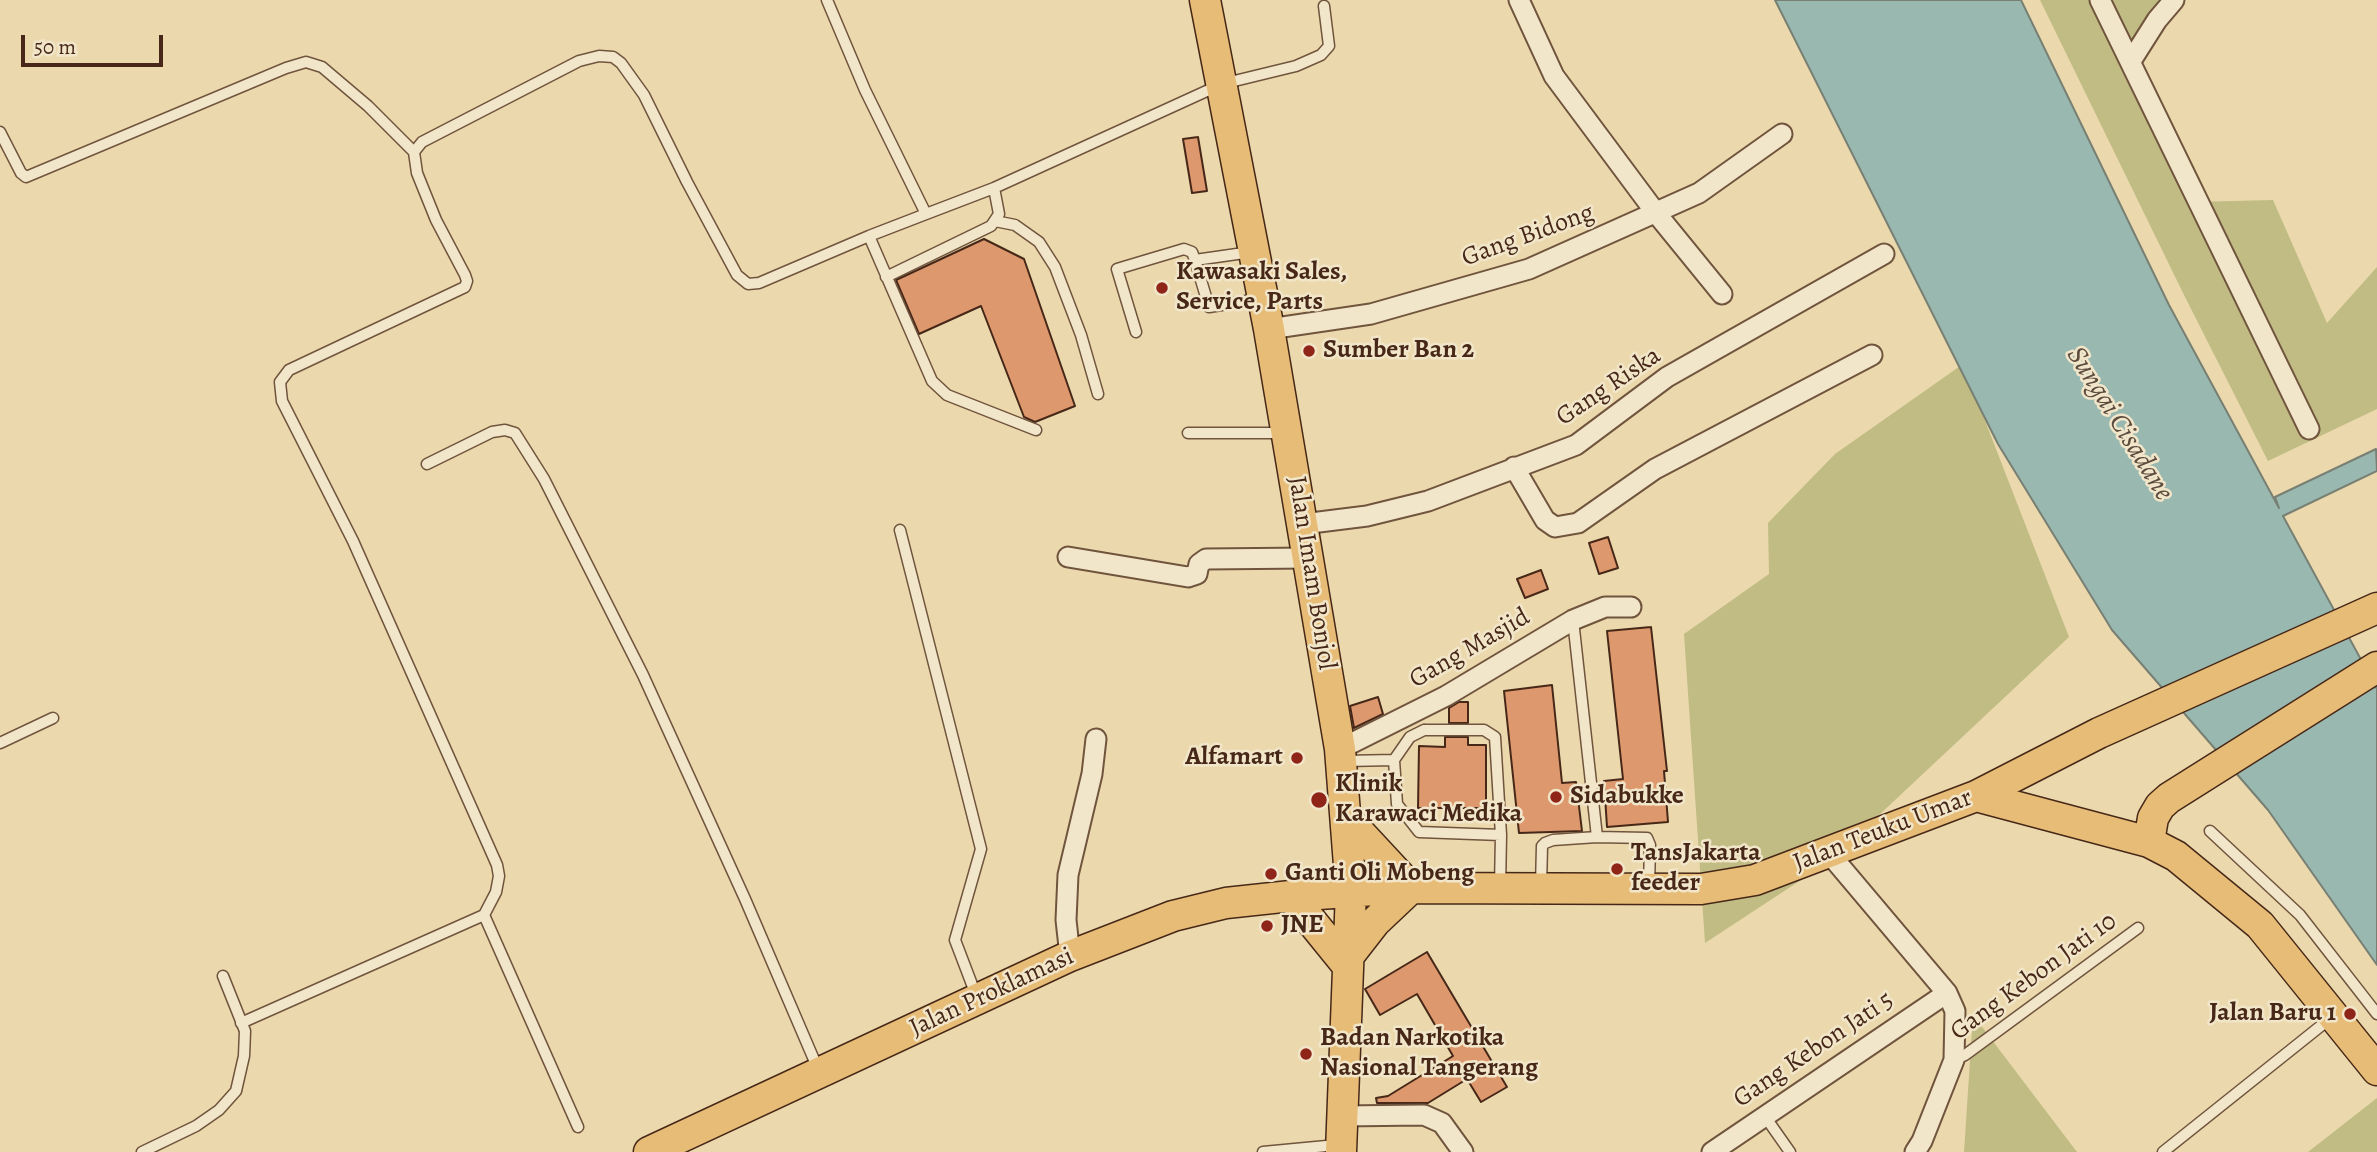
<!DOCTYPE html>
<style>
body{margin:0}
#map{position:relative;width:2377px;height:1152px;overflow:hidden;background:#ebd9ad;font-family:Alegreya,serif}
canvas{display:block}
.scale{position:absolute;left:21px;top:35px;width:142px;height:32px;box-sizing:border-box;border:4px solid #472818;border-top:0;padding-left:9px;font-size:21px;line-height:24px;white-space:nowrap;color:#472818;-webkit-text-stroke:5px #f2e6ca;paint-order:stroke}
</style>
<div id="map">
<canvas width="2377" height="1152"></canvas>
<div class="scale">50 m</div>
</div>
<script>
const context = document.querySelector('canvas').getContext('2d');
context.lineJoin = 'round';
function paint(path, color) {
  context.fillStyle = color;
  context.fill(path, 'evenodd');
}
function shape(rows) {
  const path = new Path2D();
  for (const r of rows) {
    path.moveTo(r[0], r[1]);
    for (let i = 2; i < r.length; i += 2) path.lineTo(r[i], r[i + 1]);
  }
  return path;
}
function stroke(path, color, width, dash) {
  context.strokeStyle = color;
  context.lineWidth = width;
  context.lineCap = dash ? 'butt' : 'round';
  context.setLineDash(dash || []);
  context.stroke(path);
}
function drawText(font, color, halo, rows, align = 'center') {
  context.font = font + ' Alegreya,serif';
  context.lineWidth = 5;
  context.setLineDash([]);
  context.textBaseline = 'middle';
  context.strokeStyle = halo;
  context.fillStyle = color;
  for (const [text, x, y, turn = 0] of rows) {
    context.save();
    context.translate(x, y);
    context.rotate((+turn || 0) * Math.PI / 180);
    context.textAlign = isNaN(turn) ? turn : align;
    if (halo) context.strokeText(text, 0, 0);
    context.fillText(text, 0, 0);
    context.restore();
  }
}
paint(shape([
 [2040,0,2162,0,2148,16,2122,59,2191,202,2273,200,2327,323,2377,267,2377,409,2268,461,2185,297],
 [1963,364,2069,637,1830,861,1705,943,1684,634,1769,574,1768,523,1835,454],
 [1973,1015,2077,1152,1964,1152],
 [2377,1098,2377,1152,2308,1152]
]), '#c0bc84');
const water = shape([
 [1775,0,2021,0,2169,305,2279,508,2275,497,2376,449,2377,471,2283,516,2377,689,2377,965,2268,810,2112,630,1998,444,1775,0]
]);
paint(water, '#99b9b0');
stroke(water, '#787f73', 2);
const building = shape([
 [1198,137,1207,191,1192,193,1183,139,1198,137],
 [984,239,1024,259,1075,406,1035,422,1024,417,981,306,919,334,896,280,984,239],
 [1608,537,1618,568,1599,574,1589,543,1608,537],
 [1541,570,1548,589,1525,598,1517,579,1541,570],
 [1651,627,1667,771,1664,771,1668,822,1607,827,1604,781,1623,779,1607,631,1651,627],
 [1552,685,1562,783,1576,782,1582,831,1519,833,1504,691,1552,685],
 [1378,697,1383,714,1354,728,1350,706,1378,697],
 [1459,702,1468,702,1468,723,1449,723,1449,708,1459,702],
 [1445,737,1468,737,1468,745,1486,745,1486,808,1418,808,1419,746,1445,747,1445,737],
 [1427,952,1507,1087,1481,1102,1467,1079,1428,1103,1377,1103,1376,1098,1388,1096,1453,1056,1417,994,1380,1015,1365,989,1427,952]
]);
paint(building, '#dd986d');
stroke(building, '#472818', 2);
const lane = shape([
 [827,0,865,90,926,214,994,188,1222,84,1296,66,1321,55,1329,46,1324,6],
 [0,132,21,173,26,177,286,68,306,62,322,67,368,106,414,152],
 [995,221,1015,225,1039,242,1055,267,1081,335,1098,394],
 [869,236,932,381,947,395,1036,430],
 [1251,252,1195,260,1209,307,1259,299],
 [886,277,991,226,999,214,994,188],
 [1136,332,1117,269,1184,249,1192,252,1195,260],
 [1188,433,1283,433],
 [427,464,492,432,505,430,515,433,544,479,643,675,745,899,818,1069],
 [900,530,981,849,955,940,976,995],
 [1573,620,1597,837,1647,838,1650,845,1649,887],
 [1424,730,1484,730,1495,737,1501,835,1419,832,1397,804,1394,760,1410,737,1424,730],
 [0,743,53,718],
 [1345,761,1394,760],
 [2210,831,2300,915,2377,1014],
 [1541,886,1542,846,1545,843,1553,840,1597,837],
 [1500,887,1501,835],
 [241,1023,484,915],
 [1954,1060,1965,1055,2138,928],
 [1764,1115,1790,1152],
 [578,1127,484,915,496,892,499,876,497,865,353,541,282,401,280,382,289,370,465,287,467,281,465,275,436,220,417,173,414,152,422,142,579,61,599,56,613,57,621,63,644,95,687,182,737,275,748,284,759,283,869,236,926,214],
 [142,1152,196,1126,219,1110,236,1091,244,1056,245,1031,223,976],
 [1263,1152,1337,1145],
 [2163,1152,2332,1017]
]);
const street = shape([
 [1519,0,1554,76,1656,213,1722,294],
 [2100,0,2309,429],
 [2131,61,2157,20,2174,0],
 [1269,329,1371,314,1529,269,1699,193,1782,134],
 [1514,467,1545,520,1555,527,1578,523,1655,469,1872,355],
 [1303,524,1367,516,1428,501,1576,445,1667,377,1884,254],
 [1068,557,1188,577,1197,574,1199,564,1206,559,1308,558],
 [1340,749,1446,696,1573,620,1605,607,1631,607],
 [1828,852,1947,993,1955,1011,1954,1060,1922,1141,1915,1152],
 [1070,956,1066,920,1068,875,1092,774,1096,739],
 [1342,1116,1424,1115,1442,1123,1463,1152],
 [1712,1152,1947,993]
]);
const primary = shape([
 [1205,0,1269,329,1340,749,1351,891,1341,1152],
 [1976,796,2149,842,2176,856,2260,925,2377,1070],
 [1346,818,1411,888,1375,922,1347,958],
 [2149,842,2153,818,2160,806,2169,798,2377,667],
 [1291,896,1347,965],
 [649,1152,1070,956,1173,916,1226,903,1291,896,1403,888,1701,889,1755,880,1976,796,2099,733,2377,608]
]);
stroke(lane, '#70543d', 13);
stroke(street, '#70543d', 23);
stroke(primary, '#472818', 33);
stroke(lane, '#f2e6ca', 10);
stroke(street, '#f2e6ca', 19);
stroke(primary, '#e6bc76', 30);
for (const [x, y, r, color] of [
 [1162,288,7,"#8f2418"],
 [1309,351,7,"#8f2418"],
 [1297,758,7,"#8f2418"],
 [1556,797,7,"#8f2418"],
 [1319,800,9,"#8f2418"],
 [1617,869,7,"#8f2418"],
 [1271,874,7,"#8f2418"],
 [1267,926,7,"#8f2418"],
 [2350,1014,7,"#8f2418"],
 [1306,1054,7,"#8f2418"]
]) {
  const dot = new Path2D();
  dot.arc(x, y, r, 0, 2 * Math.PI);
  context.fillStyle = color;
  context.fill(dot);
  stroke(dot, '#f2e6ca', 2.5);
}
drawText('26px', '#472818', '#f2e6ca', [
 ["Gang Bidong",1528,236,-20],
 ["Gang Riska",1609,387,-34],
 ["Jalan Imam Bonjol",1311,573,81],
 ["Gang Masjid",1470,649,-30],
 ["Jalan Teuku Umar",1883,831,-21],
 ["Gang Kebon Jati 10",2034,977,-36],
 ["Jalan Proklamasi",992,993,-25],
 ["Gang Kebon Jati 5",1814,1050,-34]
]);
drawText('bold 26px', '#472818', '#f2e6ca', [
 ["Kawasaki Sales,",1176,273],
 ["Service, Parts",1176,303],
 ["Sumber Ban 2",1323,351],
 ["Alfamart",1283,758,"right"],
 ["Klinik",1335,785],
 ["Karawaci Medika",1335,815],
 ["Sidabukke",1570,797],
 ["TansJakarta",1631,854],
 ["feeder",1631,884],
 ["Ganti Oli Mobeng",1285,874],
 ["JNE",1281,926],
 ["Jalan Baru 1",2336,1014,"right"],
 ["Badan Narkotika",1320,1039],
 ["Nasional Tangerang",1320,1069]
], 'left');
drawText('italic 28px', '#5c4c3e', '#f2e6ca', [
 ["Sungai Cisadane",2119,424,58]
]);
</script>
